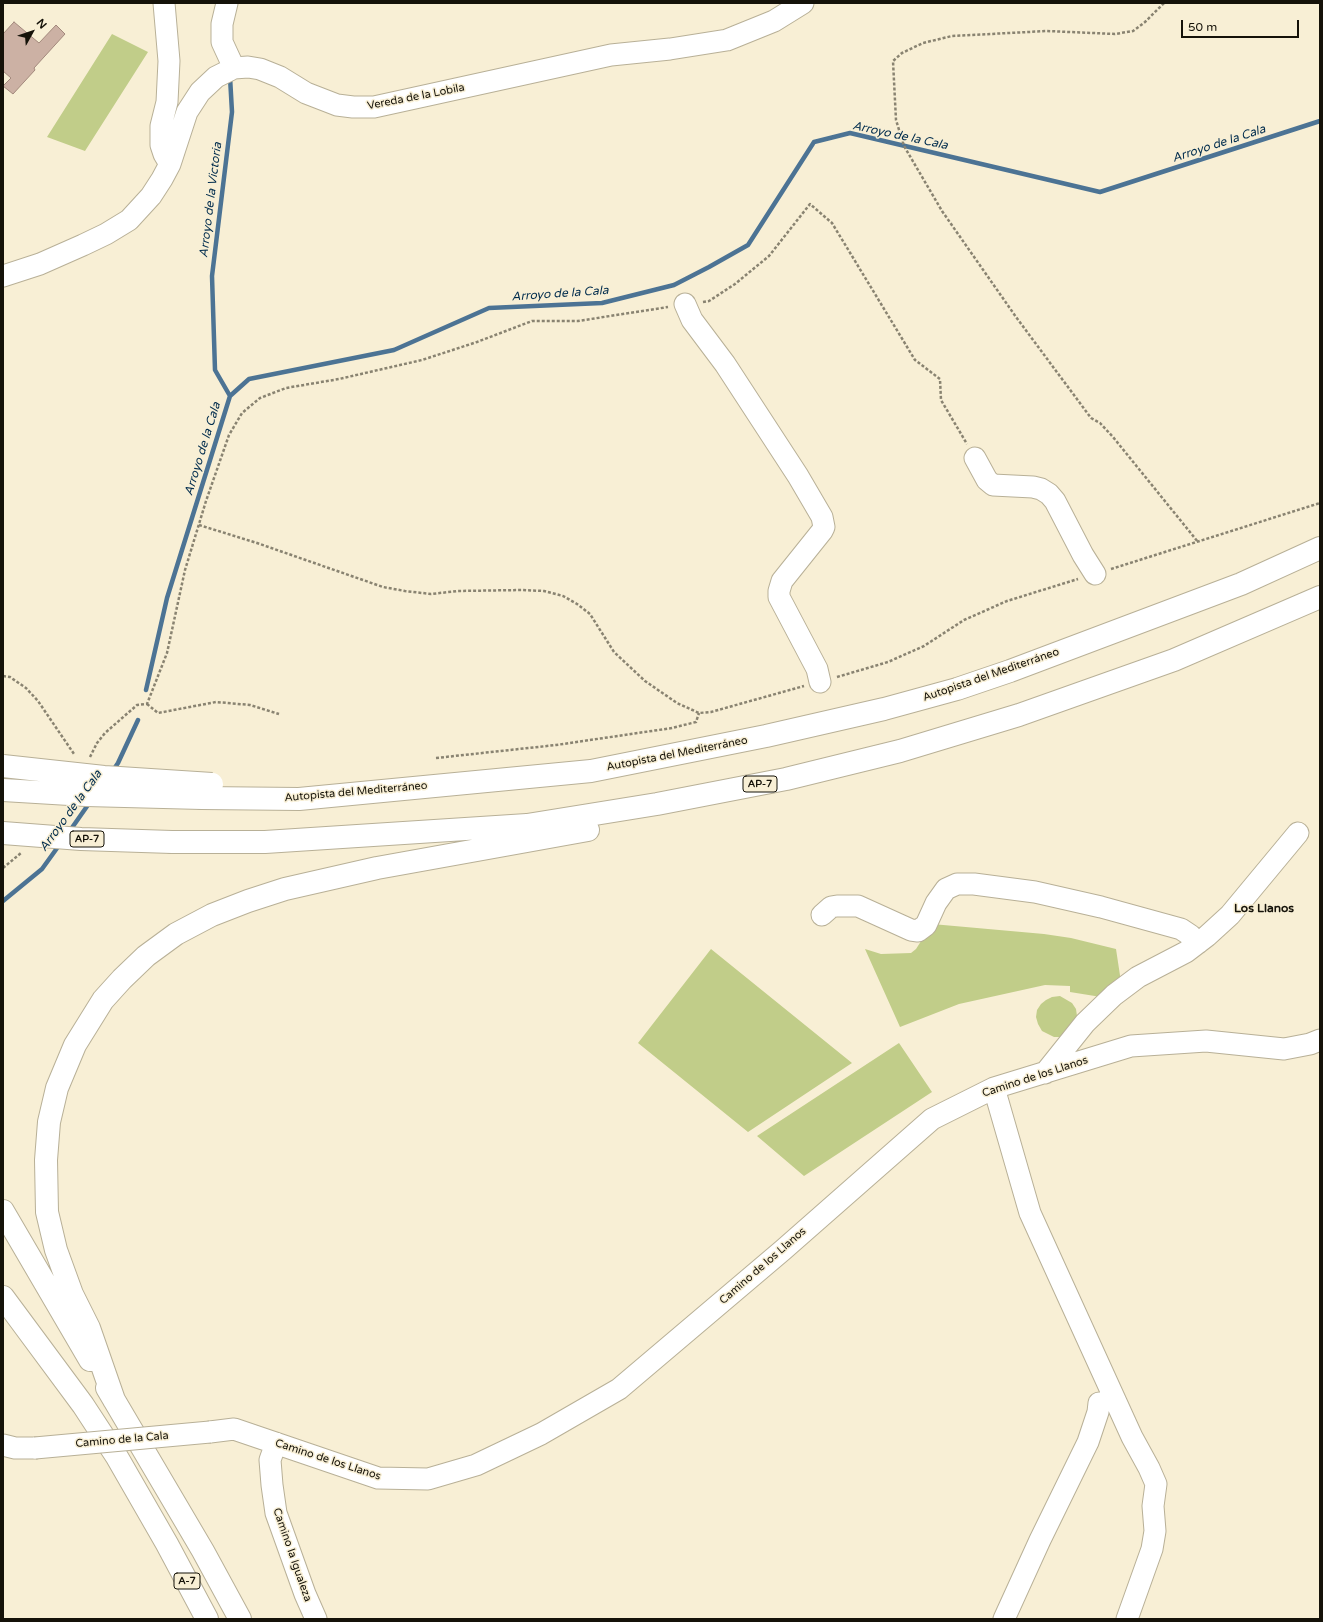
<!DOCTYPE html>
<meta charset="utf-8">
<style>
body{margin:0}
#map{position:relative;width:1323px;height:1622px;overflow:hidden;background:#f8efd5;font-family:"Varela Round",sans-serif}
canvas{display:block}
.frame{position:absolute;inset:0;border:4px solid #151209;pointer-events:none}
.north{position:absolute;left:12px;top:12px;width:40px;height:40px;-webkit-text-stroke:3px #f8efd5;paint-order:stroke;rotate:50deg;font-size:11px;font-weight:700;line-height:16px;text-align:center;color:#151209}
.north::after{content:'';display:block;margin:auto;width:14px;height:18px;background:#151209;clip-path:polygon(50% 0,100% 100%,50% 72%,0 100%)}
.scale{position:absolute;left:1181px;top:20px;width:118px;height:18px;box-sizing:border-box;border:2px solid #151209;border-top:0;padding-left:5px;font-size:12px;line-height:14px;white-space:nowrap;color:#151209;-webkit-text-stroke:3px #f8efd5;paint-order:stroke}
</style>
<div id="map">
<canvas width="1323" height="1622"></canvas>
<div class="frame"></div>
<div class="north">N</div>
<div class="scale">50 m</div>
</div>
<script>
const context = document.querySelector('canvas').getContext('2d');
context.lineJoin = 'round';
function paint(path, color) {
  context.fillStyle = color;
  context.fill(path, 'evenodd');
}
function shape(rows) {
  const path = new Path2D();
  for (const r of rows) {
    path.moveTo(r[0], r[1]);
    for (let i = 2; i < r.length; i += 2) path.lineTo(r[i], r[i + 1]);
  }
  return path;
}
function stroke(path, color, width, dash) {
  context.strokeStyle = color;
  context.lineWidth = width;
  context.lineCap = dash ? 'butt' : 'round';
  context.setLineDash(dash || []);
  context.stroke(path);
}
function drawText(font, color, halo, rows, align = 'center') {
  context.font = font + ' "Varela Round",sans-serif';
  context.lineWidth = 3;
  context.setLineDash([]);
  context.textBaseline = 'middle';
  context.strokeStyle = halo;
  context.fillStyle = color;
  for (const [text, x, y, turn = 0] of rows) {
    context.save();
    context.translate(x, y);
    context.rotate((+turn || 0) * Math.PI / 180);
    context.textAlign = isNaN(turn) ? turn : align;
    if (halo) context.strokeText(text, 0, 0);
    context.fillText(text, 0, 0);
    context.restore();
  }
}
paint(shape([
 [112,34,148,52,85,151,47,137],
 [932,924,1044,934,1071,938,1116,949,1121,982,1101,997,1070,992,1070,986,1045,985,959,1004,900,1027,865,949,881,954,911,953,916,949],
 [711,949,852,1063,748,1132,638,1043],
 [1060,996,1072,1003,1076,1009,1077,1016,1061,1037,1054,1037,1042,1031,1038,1024,1036,1017,1037,1010,1041,1004,1046,1000,1052,997],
 [899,1043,932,1092,804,1176,757,1136]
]), '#c1cd89');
stroke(shape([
 [230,396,215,370,212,276,232,112,230,77],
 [146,690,167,598,230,396,249,379,394,350,489,308,602,303,674,285,709,267,748,245,814,142,850,133,1100,192,1320,121],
 [112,772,118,763,138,720],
 [69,832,90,802],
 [3,901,42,869,60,844]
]), '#4c7394', 4.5);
const building = shape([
 [14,22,39,43,56,25,65,34,34,68,35,70,13,94,3,86,11,78,3,71,3,34,14,22]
]);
paint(building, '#ccb1a4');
stroke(building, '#a2887c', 1);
const minor = shape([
 [164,3,169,61,167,102,161,126,161,145,164,154,170,164],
 [227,3,222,24,222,42,234,68],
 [3,276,40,264,83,245,106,234,129,220,151,196,162,179,170,164,187,112,200,92,216,77,234,68,248,67,260,69,280,77,306,93,337,105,353,107,374,107,611,55,670,49,727,40,774,21,803,3],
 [685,304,692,320,725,364,798,476,822,517,824,527,822,531,782,581,779,591,779,597,817,669,820,682],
 [975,458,987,480,993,485,1033,487,1041,489,1049,494,1055,501,1083,555,1095,574],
 [822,915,831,907,837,906,858,906,911,930,918,931,926,925,936,903,946,889,957,884,974,884,1035,892,1101,907,1181,929,1190,935,1198,943],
 [1045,1073,1085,1023,1114,995,1138,977,1186,952,1207,936,1230,915,1298,833],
 [994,1088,1030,1213,1132,1437,1149,1468,1156,1484,1153,1506,1155,1531,1152,1549,1127,1619],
 [210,1432,234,1429,378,1478,428,1479,476,1465,541,1434,619,1389,783,1250,932,1119,994,1088,1131,1046,1206,1041,1284,1049,1310,1044,1320,1040],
 [276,1443,270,1460,272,1485,276,1513,305,1594,316,1619],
 [3,1445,15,1448,35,1448],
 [1004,1619,1040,1540,1088,1442,1098,1412,1099,1403]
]);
const highway = shape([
 [202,798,299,799,591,771,766,736,884,709,957,689,1010,671,1241,584,1320,548],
 [172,842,265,842,527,825,657,804,786,779,900,751,1019,715,1174,660,1320,597],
 [3,1211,90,1360],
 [3,1297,83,1405,117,1457,167,1544,207,1619],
 [107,1388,203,1551,240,1619],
 [114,1400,89,1328,72,1294,56,1250,47,1212,46,1160,49,1122,57,1088,75,1045,103,1000,122,979,146,956,176,934,212,915,248,901,285,889,377,868,588,830]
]);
stroke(minor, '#b8b097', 23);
stroke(highway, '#b8b097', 24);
stroke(shape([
 [1164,3,1145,22,1133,31,1115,34,1047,31,952,36,923,43,902,53,893,61,896,120,904,146,942,211,1016,317,1091,418,1100,423,1113,437,1198,542],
 [703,302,709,301,735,284,769,256,810,204,832,223,915,360,940,379,941,400,967,444],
 [199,525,257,543,383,587,405,591,431,594,458,591,522,590,544,591,563,596,577,604,590,614,614,652,645,681,677,703,699,713,711,712,804,686],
 [1111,569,1320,503],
 [3,676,10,677,26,688,38,701,74,754],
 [837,677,888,662,924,646,964,620,1007,601,1078,579],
 [147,704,158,713,216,702,250,705,279,714],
 [90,757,97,743,105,733,137,705,147,704,167,653,185,570,206,501,229,435,242,413,260,398,286,388,339,379,422,360,477,342,532,321,578,321,668,307],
 [436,758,556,745,672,728,696,722,699,713],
 [3,868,21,853]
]), '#898371', 2.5, [3, 2]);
stroke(minor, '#fff', 21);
stroke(highway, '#fff', 22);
const minorBridge = shape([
 [35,1448,210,1432]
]);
const highwayBridge = shape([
 [3,766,104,777,212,784],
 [3,790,86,795,202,798],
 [3,833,81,839,172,842]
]);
stroke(minorBridge, '#b8b097', 23, []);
stroke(highwayBridge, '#b8b097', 24, []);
stroke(minorBridge, '#fff', 21);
stroke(highwayBridge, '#fff', 22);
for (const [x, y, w] of [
 [760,784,34],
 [87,839,34],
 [187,1581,26]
]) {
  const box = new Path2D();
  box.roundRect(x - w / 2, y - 8, w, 16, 3);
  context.fillStyle = '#f8efd5';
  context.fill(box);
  stroke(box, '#151209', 1);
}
drawText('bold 10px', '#151209', null, [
 ["AP-7",760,784],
 ["AP-7",87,839],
 ["A-7",187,1581]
]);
drawText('11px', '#151209', '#f8efd5', [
 ["Vereda de la Lobila",416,97,-11],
 ["Autopista del Mediterráneo",991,675,-19],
 ["Autopista del Mediterráneo",677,754,-11],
 ["Autopista del Mediterráneo",356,792,-5],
 ["Camino de los Llanos",1035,1077,-18],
 ["Camino de los Llanos",763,1266,-41],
 ["Camino de la Cala",122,1440,-5],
 ["Camino de los Llanos",328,1460,18],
 ["Camino la Igualeza",292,1555,71]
]);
drawText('italic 12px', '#002c4d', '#f8efd5', [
 ["Arroyo de la Cala",900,136,12],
 ["Arroyo de la Cala",1219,144,-18],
 ["Arroyo de la Victoria",211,200,-83],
 ["Arroyo de la Cala",560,294,-4],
 ["Arroyo de la Cala",203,449,-73],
 ["Arroyo de la Cala",71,811,-54]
]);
drawText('bold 12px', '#151209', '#f8efd5', [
 ["Los Llanos",1264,909]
]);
</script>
